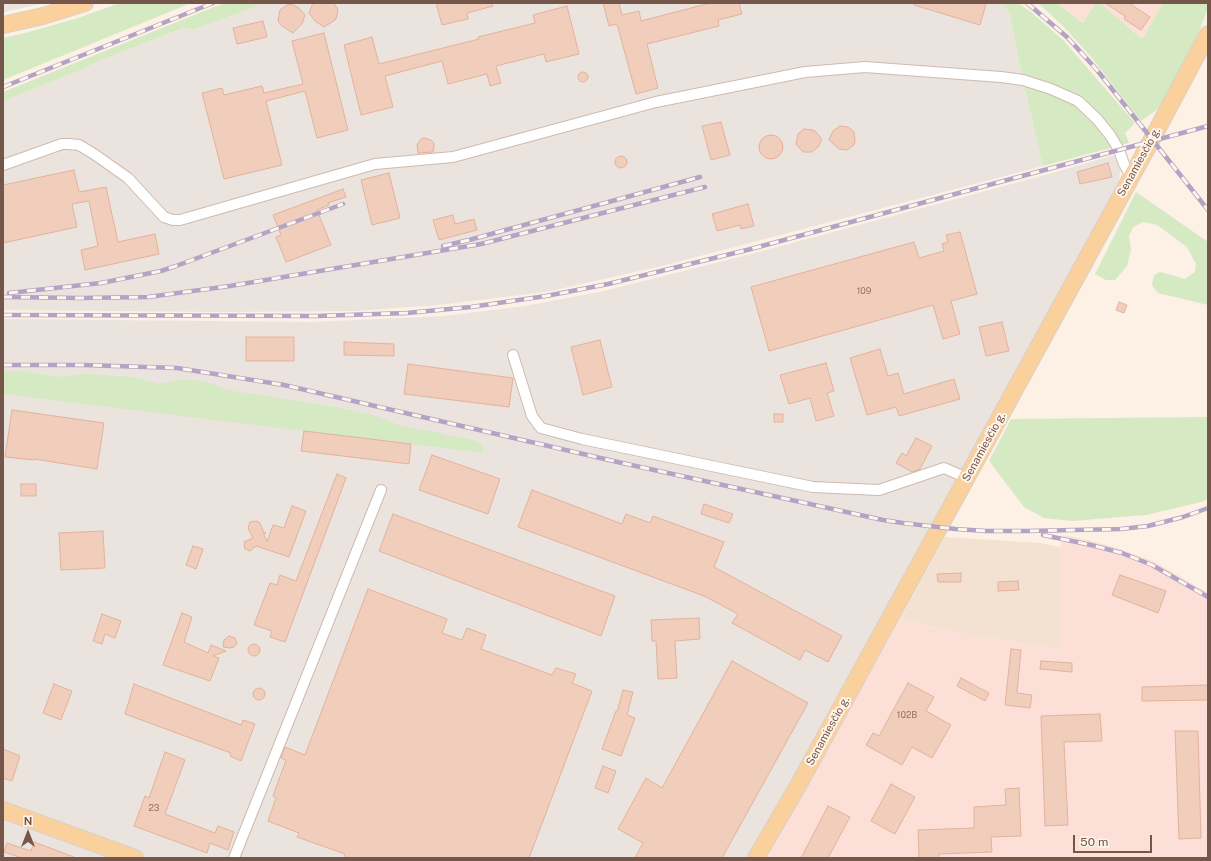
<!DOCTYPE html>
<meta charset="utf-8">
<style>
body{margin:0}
#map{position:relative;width:1211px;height:861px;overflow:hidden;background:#fcf1e4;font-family:"Public Sans",sans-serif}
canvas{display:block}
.frame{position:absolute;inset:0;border:4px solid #74564a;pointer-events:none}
.north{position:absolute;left:8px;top:813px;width:40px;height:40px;-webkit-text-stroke:3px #fff5ea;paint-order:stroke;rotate:0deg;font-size:11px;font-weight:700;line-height:16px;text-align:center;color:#74564a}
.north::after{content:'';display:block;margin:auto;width:14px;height:18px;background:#74564a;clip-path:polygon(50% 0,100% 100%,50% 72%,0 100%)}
.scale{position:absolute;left:1073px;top:835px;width:79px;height:18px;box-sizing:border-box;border:2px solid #74564a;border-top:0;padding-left:5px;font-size:12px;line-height:14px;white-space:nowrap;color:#74564a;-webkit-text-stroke:3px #fff5ea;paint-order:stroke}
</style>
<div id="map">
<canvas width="1211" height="861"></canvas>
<div class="frame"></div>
<div class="north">N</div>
<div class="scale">50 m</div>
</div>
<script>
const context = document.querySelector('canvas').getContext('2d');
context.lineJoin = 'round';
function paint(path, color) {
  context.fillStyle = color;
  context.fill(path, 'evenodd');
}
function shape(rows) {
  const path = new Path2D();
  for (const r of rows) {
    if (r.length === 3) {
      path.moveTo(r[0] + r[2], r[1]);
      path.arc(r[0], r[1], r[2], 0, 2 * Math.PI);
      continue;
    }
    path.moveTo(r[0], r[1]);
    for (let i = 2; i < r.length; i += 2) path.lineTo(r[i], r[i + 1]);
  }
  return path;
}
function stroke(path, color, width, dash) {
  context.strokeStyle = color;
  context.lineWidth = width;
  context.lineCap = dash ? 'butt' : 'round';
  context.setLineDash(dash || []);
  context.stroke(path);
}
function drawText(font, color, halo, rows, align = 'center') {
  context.font = font + ' "Public Sans",sans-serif';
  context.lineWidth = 4;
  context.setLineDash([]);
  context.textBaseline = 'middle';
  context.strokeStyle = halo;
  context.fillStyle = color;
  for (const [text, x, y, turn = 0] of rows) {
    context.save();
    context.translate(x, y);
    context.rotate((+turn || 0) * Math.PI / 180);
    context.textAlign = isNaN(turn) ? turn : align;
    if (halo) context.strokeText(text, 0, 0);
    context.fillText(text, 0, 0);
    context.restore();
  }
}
paint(shape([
 [945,537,1041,543,1060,547,1060,649,967,635,900,619]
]), '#f3e2d2');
paint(shape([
 [1057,3,1096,3,1084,23],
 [1100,3,1163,3,1142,39],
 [1063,535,1092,541,1123,550,1153,561,1208,593,1208,858,767,858,900,619,967,635,1060,649,1060,547]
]), '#fce0d8');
paint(shape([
 [3,3,45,3,3,12],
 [262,3,1001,3,1009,11,1023,80,1043,166,662,266,546,292,439,305,356,311,222,312,3,310,3,101,84,69,96,62,183,28,195,29,253,8],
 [1115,155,1120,168,1119,185,1062,294,749,858,3,858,3,319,313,322,445,316,525,306,604,291,755,253,1045,175]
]), '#ebe4de');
paint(shape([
 [120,3,191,3,3,80,3,38,29,32,75,19],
 [224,3,262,3,253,8,195,29,183,28,96,62,84,69,3,101,3,92],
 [1001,3,1018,3,1032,13,1063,40,1135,123,1125,133,1129,143,1043,166,1023,80,1009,11],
 [1038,3,1057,3,1083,23,1096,3,1100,3,1142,39,1163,3,1208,3,1208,8,1194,45,1162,106,1141,121,1092,58,1063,26],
 [1136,192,1208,242,1208,305,1158,293,1152,285,1154,275,1160,272,1185,279,1195,272,1196,264,1187,247,1157,225,1143,222,1133,227,1129,236,1131,250,1127,266,1115,280,1106,280,1095,274],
 [3,371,26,371,56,377,85,374,133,377,159,384,181,380,193,380,214,384,227,390,317,404,370,414,402,426,438,432,446,435,464,438,476,441,482,444,483,453,3,394],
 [1208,417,1208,499,1201,502,1146,515,1072,521,1044,518,1024,507,989,461,1011,419]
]), '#d5e9c2');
const building = shape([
 [313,3,334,3,338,10,336,19,332,22,324,27,315,21,309,13,313,3],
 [436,3,492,3,493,6,467,13,468,19,442,25,436,3],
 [603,3,619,3,622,15,639,11,641,21,710,3,739,3,742,14,718,20,719,26,647,44,658,88,636,94,617,24,609,26,603,3],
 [914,3,982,3,986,4,980,25,914,5,914,3],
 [1105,3,1129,3,1150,17,1141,30,1124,19,1125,16,1105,3],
 [291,4,299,8,305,15,302,24,293,33,282,26,278,21,280,10,287,5,291,4],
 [567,6,579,54,546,62,544,54,496,66,501,83,490,86,487,74,448,84,442,61,385,76,393,107,361,115,344,45,372,37,379,64,479,39,478,37,535,23,533,15,567,6],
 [263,21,267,37,237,44,233,28,263,21],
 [324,33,348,130,317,138,305,91,266,101,282,165,224,179,202,93,222,88,224,95,262,86,264,93,303,84,292,41,324,33],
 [583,77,5],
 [721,122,730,155,711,160,702,126,721,122],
 [840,126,848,127,854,132,855,141,854,145,847,150,839,149,829,140,833,131,840,126],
 [804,129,813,130,816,132,822,139,818,147,812,152,803,152,796,144,798,134,804,129],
 [771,147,12],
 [424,138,431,140,434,143,434,147,433,152,418,153,417,145,421,139,424,138],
 [621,162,6],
 [1108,163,1112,177,1080,184,1077,172,1108,163],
 [74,170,79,192,106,187,118,242,155,234,159,254,85,270,81,250,98,246,89,201,72,204,77,227,3,243,3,185,74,170],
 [389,173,400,218,372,225,361,180,389,173],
 [343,189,346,197,328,203,329,205,317,210,331,245,286,262,276,237,281,235,273,215,343,189],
 [748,204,754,226,741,229,740,225,717,231,712,214,748,204],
 [453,215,455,224,474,219,477,230,439,240,433,220,453,215],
 [960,232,977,294,951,301,960,334,943,339,933,305,769,351,751,287,914,242,919,258,944,251,942,244,948,242,946,235,960,232],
 [1119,302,1127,305,1124,313,1116,310,1119,302],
 [1002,322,1009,351,986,356,979,327,1002,322],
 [246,337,294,337,294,361,246,361,246,337],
 [600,340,612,387,583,395,571,347,600,340],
 [344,342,394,344,394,356,344,355,344,342],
 [880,349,888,376,898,373,904,394,954,379,960,399,899,416,896,407,867,415,850,358,880,349],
 [826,363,834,391,827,393,834,416,816,421,810,398,789,404,780,375,826,363],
 [408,364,513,378,509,407,404,394,408,364],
 [12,410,104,423,97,469,34,459,34,460,5,457,12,410],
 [774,414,783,414,783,422,774,422,774,414],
 [304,431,411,444,409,464,301,451,304,431],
 [916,438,932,446,920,469,912,472,896,463,902,453,906,456,916,438],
 [432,455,500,479,488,514,419,490,432,455],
 [337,474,346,478,285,642,270,637,272,631,254,625,270,583,277,585,280,575,296,581,337,474],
 [21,484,36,484,36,496,21,496,21,484],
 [532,490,622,524,626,514,650,523,653,516,724,542,714,567,842,636,828,662,805,650,800,660,732,623,738,614,704,596,518,527,532,490],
 [704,504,733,514,729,523,701,514,704,504],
 [292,506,306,511,289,557,256,546,250,551,245,549,244,546,245,542,244,542,253,538,248,528,250,522,257,521,260,523,264,533,266,532,264,535,267,542,273,525,284,528,292,506],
 [393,514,615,596,601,636,379,551,393,514],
 [103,531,105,568,61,570,59,533,103,531],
 [193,546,203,549,196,569,186,565,193,546],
 [961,573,961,582,938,582,937,574,961,573],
 [1120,575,1166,591,1158,613,1112,595,1120,575],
 [1018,581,1019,590,998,591,998,582,1018,581],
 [368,589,447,619,442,633,462,640,467,628,486,635,481,649,552,675,556,668,576,674,572,683,592,691,529,858,344,858,345,854,297,837,299,833,268,821,276,798,273,796,286,760,281,758,285,747,305,755,368,589],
 [182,613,192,617,184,642,208,653,211,645,226,651,213,656,219,658,210,681,163,665,182,613],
 [102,614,121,621,115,638,105,634,102,644,93,641,102,614],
 [699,618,700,639,675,641,677,678,658,679,656,641,652,641,651,620,699,618],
 [229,636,235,638,237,643,234,647,230,648,223,647,224,640,229,636],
 [254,650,6],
 [1011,649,1021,650,1017,693,1032,695,1030,708,1005,705,1011,649],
 [732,661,808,703,722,858,635,858,643,843,618,829,646,778,662,788,732,661],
 [1041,661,1072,663,1072,672,1040,669,1041,661],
 [961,678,989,693,985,701,957,686,961,678],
 [908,683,934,697,926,711,951,725,932,758,912,747,902,765,866,745,873,733,879,736,908,683],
 [54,684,72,691,61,720,43,713,54,684],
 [134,684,241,725,243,720,255,724,241,761,230,756,231,753,125,714,134,684],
 [1208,685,1208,700,1142,701,1142,687,1208,685],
 [259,694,6],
 [623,690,633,692,627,715,635,718,621,756,602,749,616,711,617,712,623,690],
 [1100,714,1102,741,1064,742,1068,825,1045,826,1041,716,1100,714],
 [1175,731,1198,731,1201,838,1179,839,1175,731],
 [3,749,20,756,12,781,3,778,3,749],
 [165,752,185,760,165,814,215,833,218,826,234,832,228,850,210,843,207,853,134,826,145,796,149,798,165,752],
 [603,766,616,771,608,793,595,788,603,766],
 [891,784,915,797,895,834,871,821,891,784],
 [1019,788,1021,836,991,837,992,852,939,854,939,858,919,858,918,830,974,828,974,807,1006,805,1005,789,1019,788],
 [828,806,850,817,828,858,801,858,828,806],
 [34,842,74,857,74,858,22,858,4,852,7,843,31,851,34,842]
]);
paint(building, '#f1cdbc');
stroke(building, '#e3b29c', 1);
const street = shape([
 [3,165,62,144,69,144,79,145,94,154,128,178,164,217,173,220,180,220,375,164,453,157,656,102,805,72,865,67,1001,77,1023,80,1051,89,1078,101,1097,119,1110,135,1119,150,1124,164,1128,171,1133,174],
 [513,355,532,416,541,428,582,439,813,487,879,490,944,468,967,478],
 [234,858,381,490]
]);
const primary = shape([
 [3,25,43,16,85,3],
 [3,810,135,858],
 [756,858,799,784,1151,141,1208,34]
]);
stroke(street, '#cfbaad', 12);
stroke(primary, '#d8d0cc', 18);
stroke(street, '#fff', 10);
stroke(primary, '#fad09d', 16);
const rail = shape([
 [1027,3,1067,37,1097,70,1208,210],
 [3,87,213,3],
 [443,246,469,240,700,177],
 [9,293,101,283,161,271,176,266,343,204],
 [3,297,81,298,148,297,230,286,481,244,705,187],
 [3,315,317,316,407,313,471,307,546,296,608,284,747,250,1208,126],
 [3,365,83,365,177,368,284,385,622,463,883,520,903,523,955,529,986,531,1027,531,1121,529,1148,526,1183,517,1208,508],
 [1043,535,1091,545,1122,553,1152,565,1208,597]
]);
stroke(rail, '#b3a3c5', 4.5);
stroke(rail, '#fff5ea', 3, [9]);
drawText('9px', '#937466', null, [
 ["109",864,291],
 ["102B",907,715],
 ["23",154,808]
]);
drawText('11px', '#74564a', '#fff5ea', [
 ["Senamiesčio g.",1139,162,-61],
 ["Senamiesčio g.",984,447,-61],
 ["Senamiesčio g.",828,731,-61]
]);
</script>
